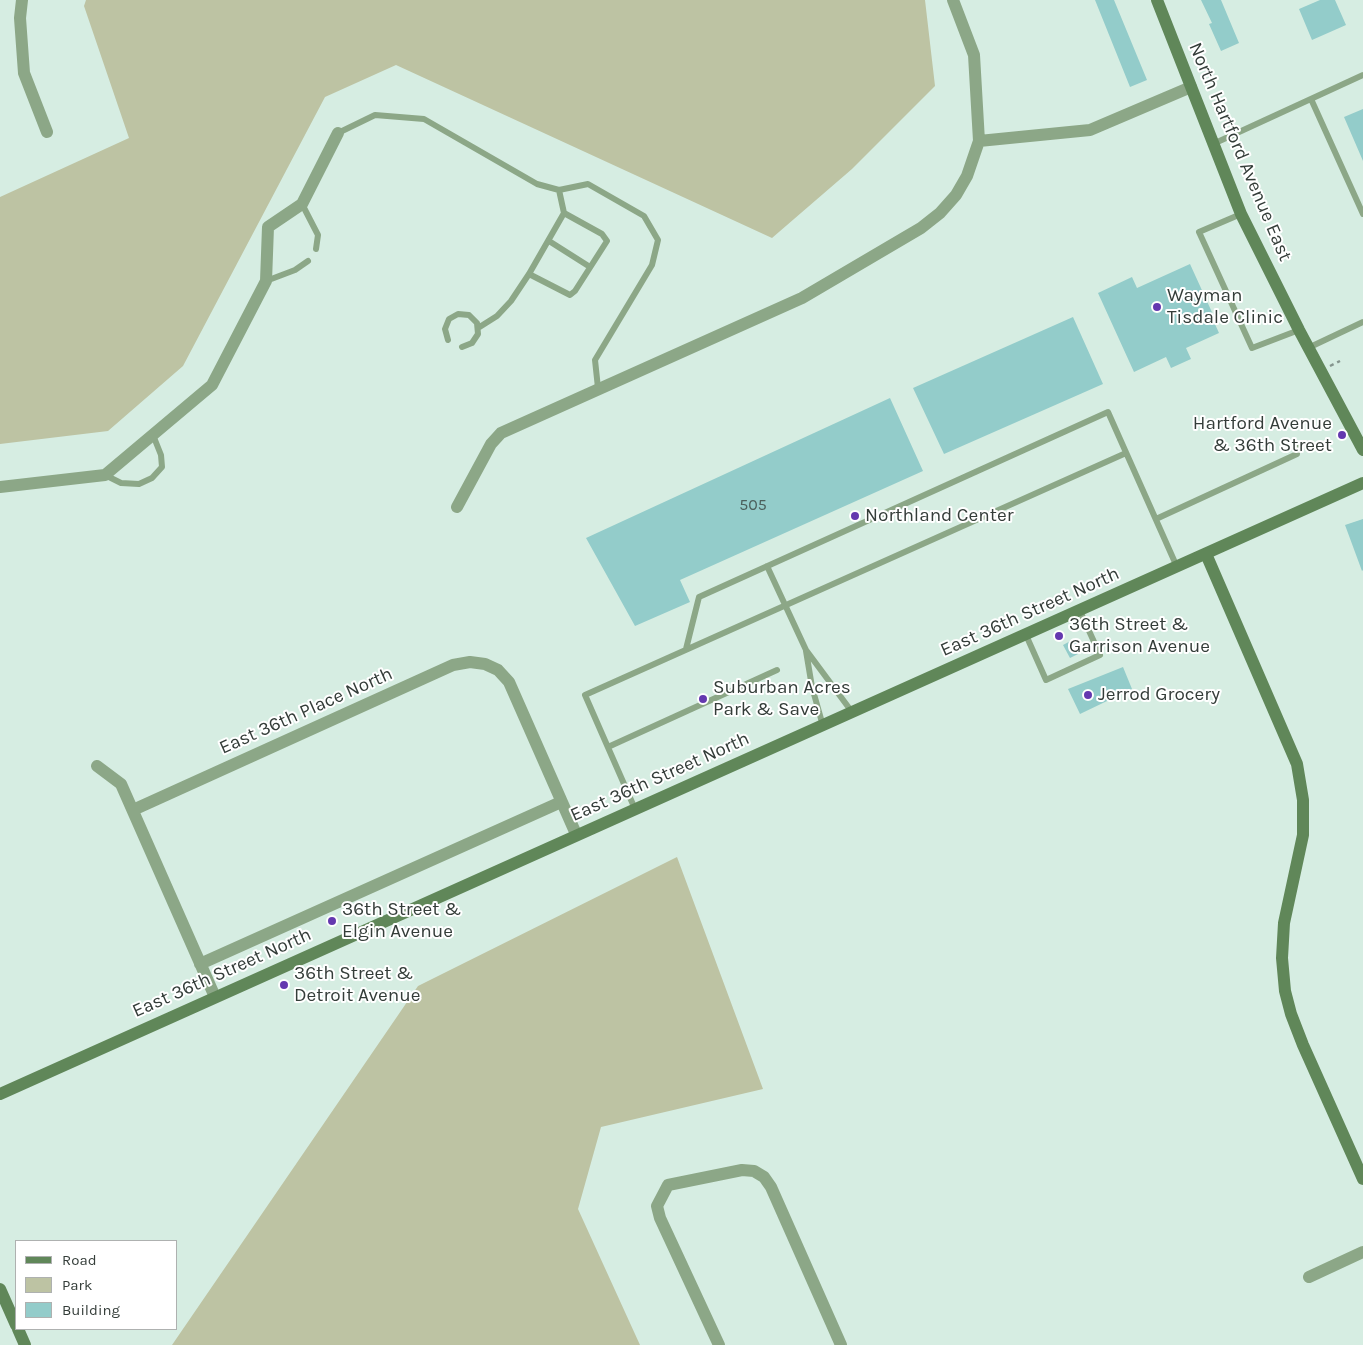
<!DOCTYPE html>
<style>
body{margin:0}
#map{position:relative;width:1363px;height:1345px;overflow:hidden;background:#d6ede2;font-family:Karla,sans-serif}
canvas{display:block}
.legend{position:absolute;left:15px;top:1240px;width:162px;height:90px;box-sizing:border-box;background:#fff;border:1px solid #aeb1b0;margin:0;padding:6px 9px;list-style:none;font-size:15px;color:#343d39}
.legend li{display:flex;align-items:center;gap:10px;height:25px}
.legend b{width:25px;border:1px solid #aeb1b0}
</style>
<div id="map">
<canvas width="1363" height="1345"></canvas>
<ul class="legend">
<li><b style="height:6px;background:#608759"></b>Road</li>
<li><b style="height:14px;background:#bdc3a3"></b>Park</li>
<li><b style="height:14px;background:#93ccca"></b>Building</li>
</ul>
</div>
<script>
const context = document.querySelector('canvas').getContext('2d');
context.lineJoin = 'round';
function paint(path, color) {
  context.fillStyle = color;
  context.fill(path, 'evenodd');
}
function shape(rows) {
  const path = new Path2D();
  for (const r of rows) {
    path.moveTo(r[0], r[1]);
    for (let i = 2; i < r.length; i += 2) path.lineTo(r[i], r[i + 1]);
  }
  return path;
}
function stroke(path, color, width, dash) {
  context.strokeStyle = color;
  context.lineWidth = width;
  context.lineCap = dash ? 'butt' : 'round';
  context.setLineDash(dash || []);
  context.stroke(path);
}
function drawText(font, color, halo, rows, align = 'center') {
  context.font = font + ' Karla,sans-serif';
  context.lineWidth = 4;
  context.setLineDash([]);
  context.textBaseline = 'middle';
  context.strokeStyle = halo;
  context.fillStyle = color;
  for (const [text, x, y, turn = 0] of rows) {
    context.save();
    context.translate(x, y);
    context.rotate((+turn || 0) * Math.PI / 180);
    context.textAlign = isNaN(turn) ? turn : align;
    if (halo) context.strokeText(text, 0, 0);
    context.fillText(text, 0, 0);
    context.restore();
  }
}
paint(shape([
 [86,0,925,0,935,86,852,169,772,238,396,65,325,97,183,366,108,431,0,444,0,197,129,138,84,6],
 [677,857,763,1089,601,1127,578,1209,640,1345,172,1345,418,986]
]), '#bdc3a3');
paint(shape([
 [1095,0,1114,0,1147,80,1130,87],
 [1201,0,1221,0,1239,43,1221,51,1209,24,1212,23],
 [1320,0,1335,0,1346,25,1312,40,1299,9],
 [1363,109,1363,161,1344,117],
 [1190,264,1216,321,1214,322,1219,333,1186,348,1191,359,1171,368,1166,357,1134,372,1098,293,1132,277,1137,288],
 [1073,317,1103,384,944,454,913,388],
 [890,398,923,471,680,580,690,602,635,626,586,538],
 [1363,519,1363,570,1362,571,1345,525],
 [1076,638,1082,652,1070,658,1063,645],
 [1123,667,1132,689,1080,714,1068,689]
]), '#93ccca');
stroke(shape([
 [1330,366,1340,361]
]), '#85958e', 2.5, [4, 4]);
stroke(shape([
 [1311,99,1363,214],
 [338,133,375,115,424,119,537,184,559,190,588,184,644,216,658,240,652,265,595,360,598,388],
 [1213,144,1363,75],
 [302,204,318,235,316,249],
 [1241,214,1199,232,1252,348,1299,330],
 [549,241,590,267],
 [529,274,570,295,575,291,607,241,602,234,564,213],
 [266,281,295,270,308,261],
 [478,328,497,316,511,301,529,274,564,213,559,190],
 [448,340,445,329,449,319,458,314,469,315,477,323,478,334,472,343,462,347],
 [1308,348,1363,322],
 [105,475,121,483,139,484,152,478,162,467,161,455,153,435],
 [1156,519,1297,454,1297,446],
 [767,566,806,650,852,712],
 [1026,635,1046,680,1100,655,1080,611],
 [686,649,699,597,1108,412,1177,567],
 [806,651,812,687,823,726],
 [608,747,777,670],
 [635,809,585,695,1126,453]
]), '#8ca787', 6);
stroke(shape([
 [22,0,20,18,24,73,47,132],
 [979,141,1090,130,1191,87],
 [0,487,105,475,212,385,266,281,268,227,302,204,338,133],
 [457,507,491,444,501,433,802,298,921,228,940,213,956,195,967,176,979,141,974,55,953,0],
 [97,766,121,784,215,997],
 [133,810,453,665,470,662,485,664,498,670,509,682,576,834],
 [200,964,561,802],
 [1309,1277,1363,1252],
 [719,1345,660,1218,657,1206,668,1185,742,1170,754,1171,764,1177,771,1187,841,1345]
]), '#8ca787', 12);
stroke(shape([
 [1157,0,1241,214,1299,330,1363,450],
 [1206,554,1297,764,1303,800,1303,835,1284,923,1282,958,1285,991,1291,1014,1303,1045,1363,1179],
 [0,1094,1363,483],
 [0,1289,16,1325],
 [18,1329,25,1345]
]), '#608759', 12);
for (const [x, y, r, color] of [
 [1157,307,5,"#6438af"],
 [1342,435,5,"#6438af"],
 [855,516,5,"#6438af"],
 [1059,636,5,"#6438af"],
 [1088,695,5,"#6438af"],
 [703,699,5,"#6438af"],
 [332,921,5,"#6438af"],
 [284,985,5,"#6438af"]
]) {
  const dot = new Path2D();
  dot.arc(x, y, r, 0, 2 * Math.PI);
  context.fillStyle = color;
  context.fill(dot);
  stroke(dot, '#fff', 2);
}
drawText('16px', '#4c615d', null, [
 ["505",753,505]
]);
drawText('19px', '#343d39', '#fff', [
 ["North Hartford Avenue East",1240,152,67],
 ["East 36th Street North",1030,612,-24],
 ["East 36th Place North",306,711,-24],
 ["East 36th Street North",660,777,-24],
 ["East 36th Street North",222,973,-24]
]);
drawText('19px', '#343d39', '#fff', [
 ["Wayman",1167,296],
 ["Tisdale Clinic",1167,318],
 ["Hartford Avenue",1332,424,"right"],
 ["& 36th Street",1332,446,"right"],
 ["Northland Center",865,516],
 ["36th Street &",1069,625],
 ["Garrison Avenue",1069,647],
 ["Suburban Acres",713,688],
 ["Park & Save",713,710],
 ["Jerrod Grocery",1098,695],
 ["36th Street &",342,910],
 ["Elgin Avenue",342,932],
 ["36th Street &",294,974],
 ["Detroit Avenue",294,996]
], 'left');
</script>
